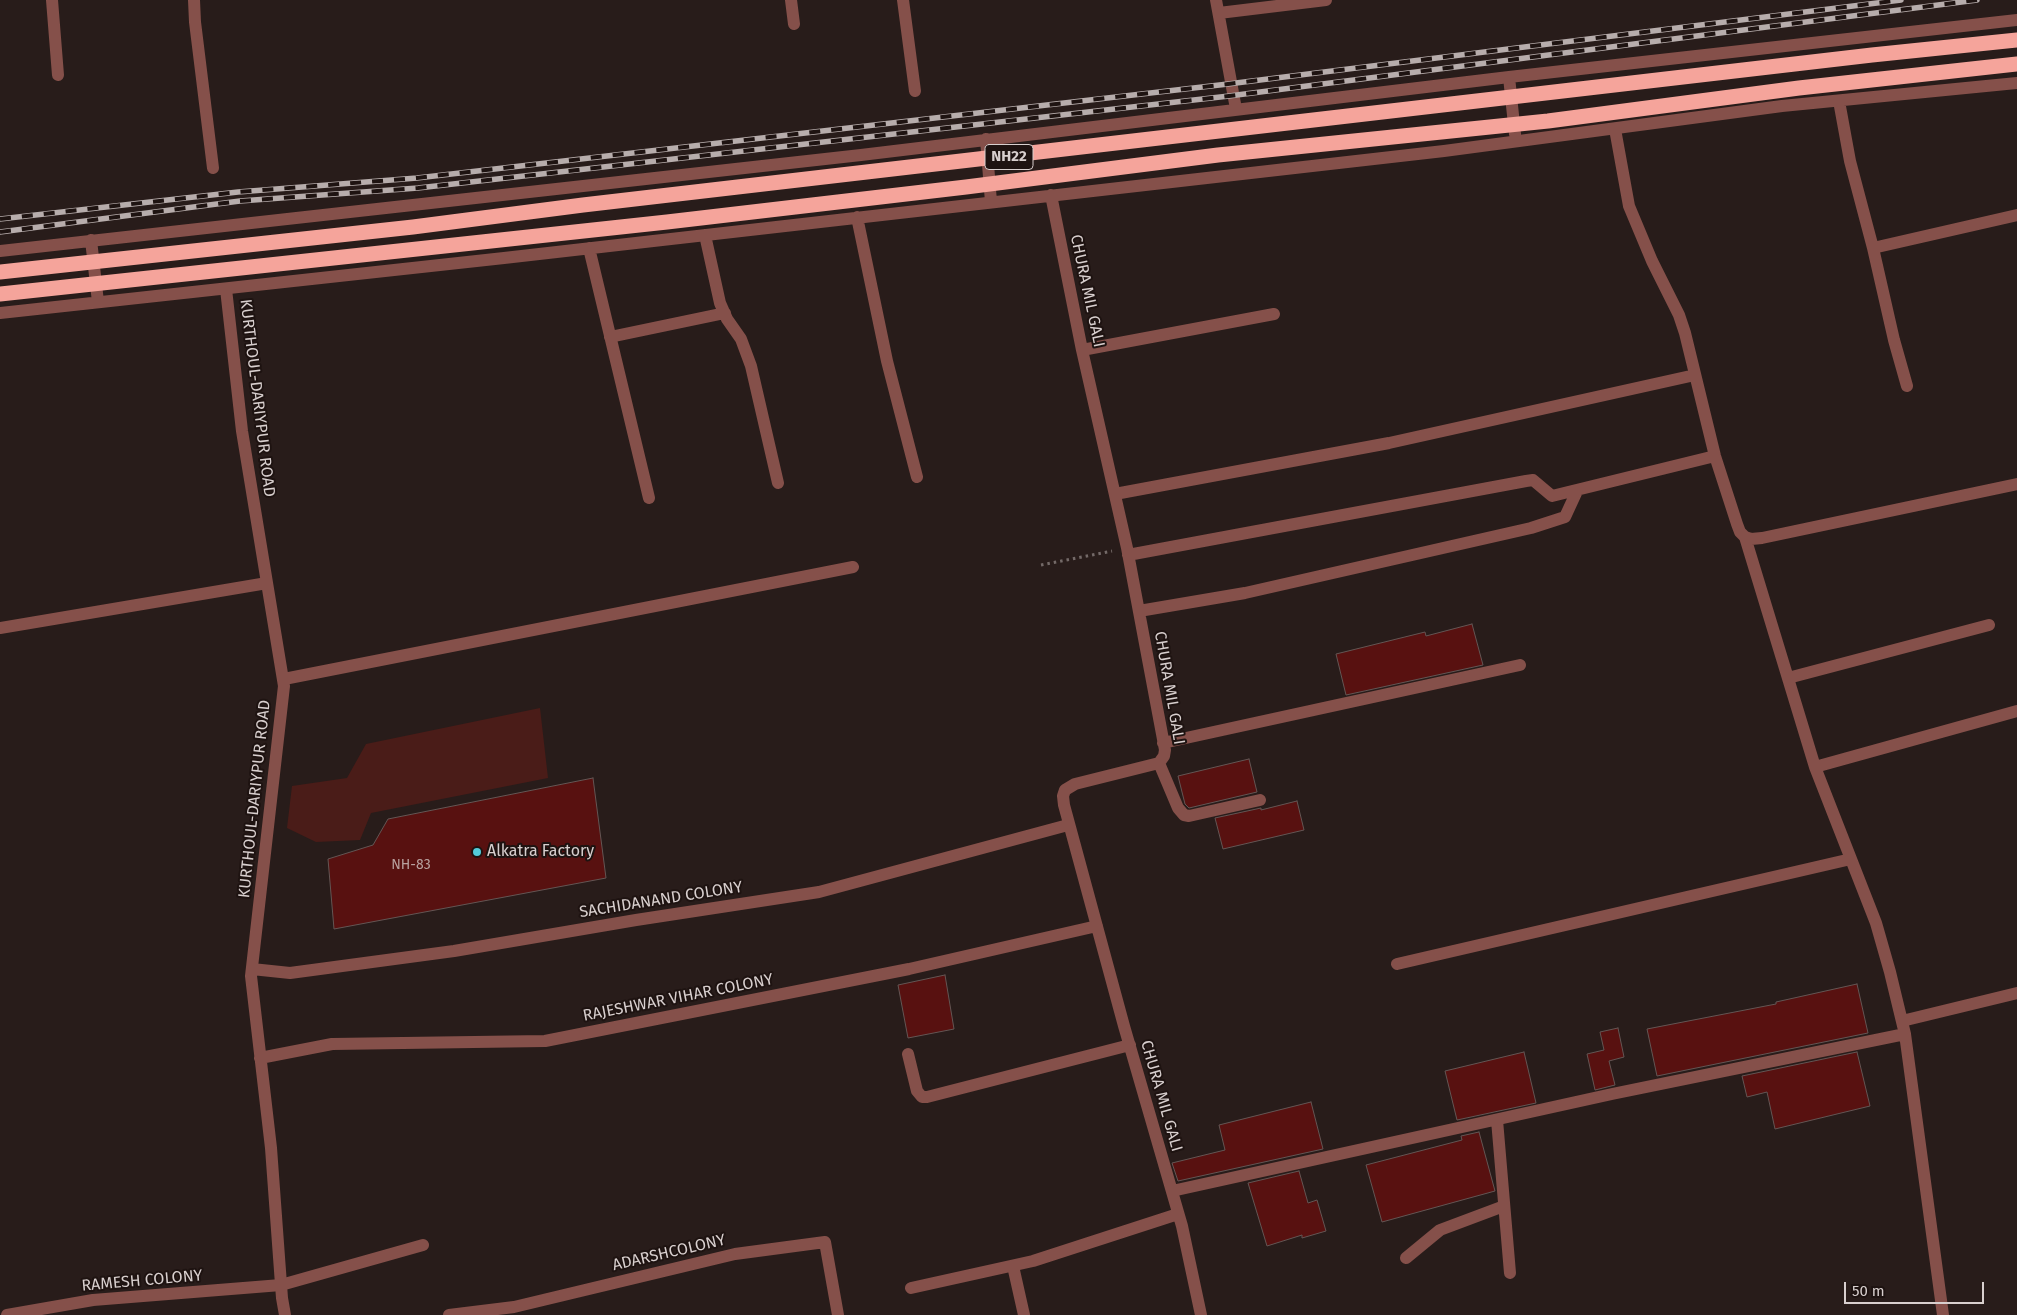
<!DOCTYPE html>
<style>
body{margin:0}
#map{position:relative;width:2017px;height:1315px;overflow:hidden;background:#281c1a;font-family:"Fira Sans",sans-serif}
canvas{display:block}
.scale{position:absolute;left:1844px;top:1282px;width:140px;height:22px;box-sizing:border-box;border:2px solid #d8cfce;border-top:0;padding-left:6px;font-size:15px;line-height:18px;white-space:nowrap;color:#d8cfce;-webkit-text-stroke:4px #1e1311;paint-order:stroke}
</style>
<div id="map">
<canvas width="2017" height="1315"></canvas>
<div class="scale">50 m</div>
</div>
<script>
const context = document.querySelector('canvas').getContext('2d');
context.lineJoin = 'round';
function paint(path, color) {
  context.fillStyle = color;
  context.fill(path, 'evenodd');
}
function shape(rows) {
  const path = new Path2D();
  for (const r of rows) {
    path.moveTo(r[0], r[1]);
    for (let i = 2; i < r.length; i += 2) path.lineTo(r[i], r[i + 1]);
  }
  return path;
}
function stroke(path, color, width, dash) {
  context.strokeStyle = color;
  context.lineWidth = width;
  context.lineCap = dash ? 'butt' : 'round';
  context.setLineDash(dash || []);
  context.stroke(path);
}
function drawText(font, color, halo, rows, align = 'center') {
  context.font = font + ' "Fira Sans",sans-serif';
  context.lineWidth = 4;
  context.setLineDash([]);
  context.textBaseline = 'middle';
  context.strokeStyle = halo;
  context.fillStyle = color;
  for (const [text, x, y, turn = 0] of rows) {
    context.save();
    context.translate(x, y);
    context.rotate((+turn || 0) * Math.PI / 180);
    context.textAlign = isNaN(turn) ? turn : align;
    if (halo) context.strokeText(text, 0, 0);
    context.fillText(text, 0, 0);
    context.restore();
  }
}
paint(shape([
 [540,708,548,778,371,813,360,840,316,842,287,828,292,786,347,778,366,744]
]), '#4a1c18');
const building = shape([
 [1472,624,1483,665,1346,695,1336,654,1425,632,1426,636,1472,624],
 [1249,759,1257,792,1189,808,1185,804,1178,776,1249,759],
 [593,778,606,878,334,929,328,859,373,845,388,819,593,778],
 [1297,801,1304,830,1223,849,1215,818,1261,808,1261,810,1297,801],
 [945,975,954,1029,908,1038,898,985,945,975],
 [1857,984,1868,1033,1657,1076,1647,1029,1776,1004,1776,1002,1857,984],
 [1618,1028,1624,1057,1609,1061,1615,1085,1595,1090,1587,1054,1604,1050,1600,1032,1618,1028],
 [1524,1052,1536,1103,1457,1120,1445,1071,1524,1052],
 [1857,1052,1870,1106,1775,1129,1767,1092,1747,1097,1742,1076,1857,1052],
 [1311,1102,1323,1149,1178,1181,1172,1163,1225,1150,1219,1125,1311,1102],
 [1479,1132,1495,1191,1382,1222,1366,1165,1462,1140,1461,1136,1479,1132],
 [1299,1171,1308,1203,1317,1200,1326,1231,1302,1238,1302,1235,1267,1246,1248,1183,1299,1171]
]);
paint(building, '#581110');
stroke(building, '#645654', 1);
stroke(shape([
 [1041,565,1112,551]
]), '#746a68', 3, [2.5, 4]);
stroke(shape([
 [52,0,58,75],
 [194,0,195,22,213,168],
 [791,0,794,24],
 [903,0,915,91],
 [1216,0,1236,109],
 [1219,13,1326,0],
 [1509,77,1515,134],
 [1839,101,1850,161,1873,248,1894,340,1907,386],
 [1615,129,1629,206,1652,261,1679,315,1685,333,1715,456,1737,524,1740,532,1745,537,1751,539,1762,538,2017,484],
 [986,139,991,202],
 [1051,195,1082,350,1127,548,1165,750,1164,756,1159,763,1075,784,1065,790,1063,796,1064,805,1124,1026,1182,1226,1201,1315],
 [857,217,887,361,917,477],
 [705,235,720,303,727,319,741,339,751,366,778,483],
 [91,240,98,302],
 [589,248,649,498],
 [1873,248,2017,215],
 [0,251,861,155,1509,77,2017,20],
 [226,289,242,431,284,686,251,976,271,1148,282,1298,285,1315],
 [0,313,504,258,1444,151,1782,106,2017,83],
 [610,337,725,313],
 [1082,350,1274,314],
 [1115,494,1389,443,1695,375],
 [1745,537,1815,767,1876,923,1890,972,1905,1034,1943,1315],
 [1128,555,1526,481,1533,480,1552,496,1715,456],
 [1139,611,1245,593,1531,528,1565,517,1577,491],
 [0,628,267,583],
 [1788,678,1989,625],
 [284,679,853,567],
 [1163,743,1520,665],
 [1159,763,1178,808,1184,815,1189,816,1260,800],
 [1815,767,2017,711],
 [1397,964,1851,859],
 [252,969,290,973,454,951,636,920,819,892,1068,825],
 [1902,1021,2017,993],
 [908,1054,917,1091,922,1097,927,1097,1130,1045],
 [260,1058,332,1044,545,1041,909,969,1097,926],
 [1497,1120,1510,1273],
 [1172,1191,1612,1094,1905,1034],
 [1406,1258,1440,1230,1504,1206],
 [1013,1266,1024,1315],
 [911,1288,1033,1261,1178,1214],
 [7,1315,93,1300,281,1285,423,1245],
 [449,1315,514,1307,735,1254,825,1242,838,1315]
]), '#85504a', 12);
const rail = shape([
 [0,219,238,192,417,178,1228,84,1901,0],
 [0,232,240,201,418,188,1229,96,1977,0]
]);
stroke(rail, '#b7adac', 5.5);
stroke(rail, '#1e1311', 4, [11]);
stroke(shape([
 [0,272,413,227,583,205,1872,55,2017,40],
 [0,294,667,222,966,187,1218,155,1548,121,1799,88,2017,64]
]), '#f5a49b', 15);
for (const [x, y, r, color] of [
 [477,852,5,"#53cbda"]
]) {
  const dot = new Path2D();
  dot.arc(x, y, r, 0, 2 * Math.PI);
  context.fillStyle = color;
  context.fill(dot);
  stroke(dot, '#1e1311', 2);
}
drawText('14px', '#b8a09e', null, [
 ["NH-83",411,865]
]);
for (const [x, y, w] of [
 [1009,157,48]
]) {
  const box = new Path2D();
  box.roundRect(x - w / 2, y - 12.5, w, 25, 4);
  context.fillStyle = '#1e1311';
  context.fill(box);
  stroke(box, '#d8cfce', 1);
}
drawText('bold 15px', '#d8cfce', null, [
 ["NH22",1009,157]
]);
drawText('16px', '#d8cfce', '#1e1311', [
 ["CHURA MIL GALI",1087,291,78],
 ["KURTHOUL-DARIYPUR ROAD",257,398,83],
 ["CHURA MIL GALI",1169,688,80],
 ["KURTHOUL-DARIYPUR ROAD",255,799,-84],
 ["SACHIDANAND COLONY",661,900,-9],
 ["RAJESHWAR VIHAR COLONY",678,998,-11],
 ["CHURA MIL GALI",1161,1096,74],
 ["ADARSHCOLONY",669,1253,-13],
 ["RAMESH COLONY",142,1281,-5]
]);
drawText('16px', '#d8cfce', '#1e1311', [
 ["Alkatra Factory",487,852]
], 'left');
</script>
